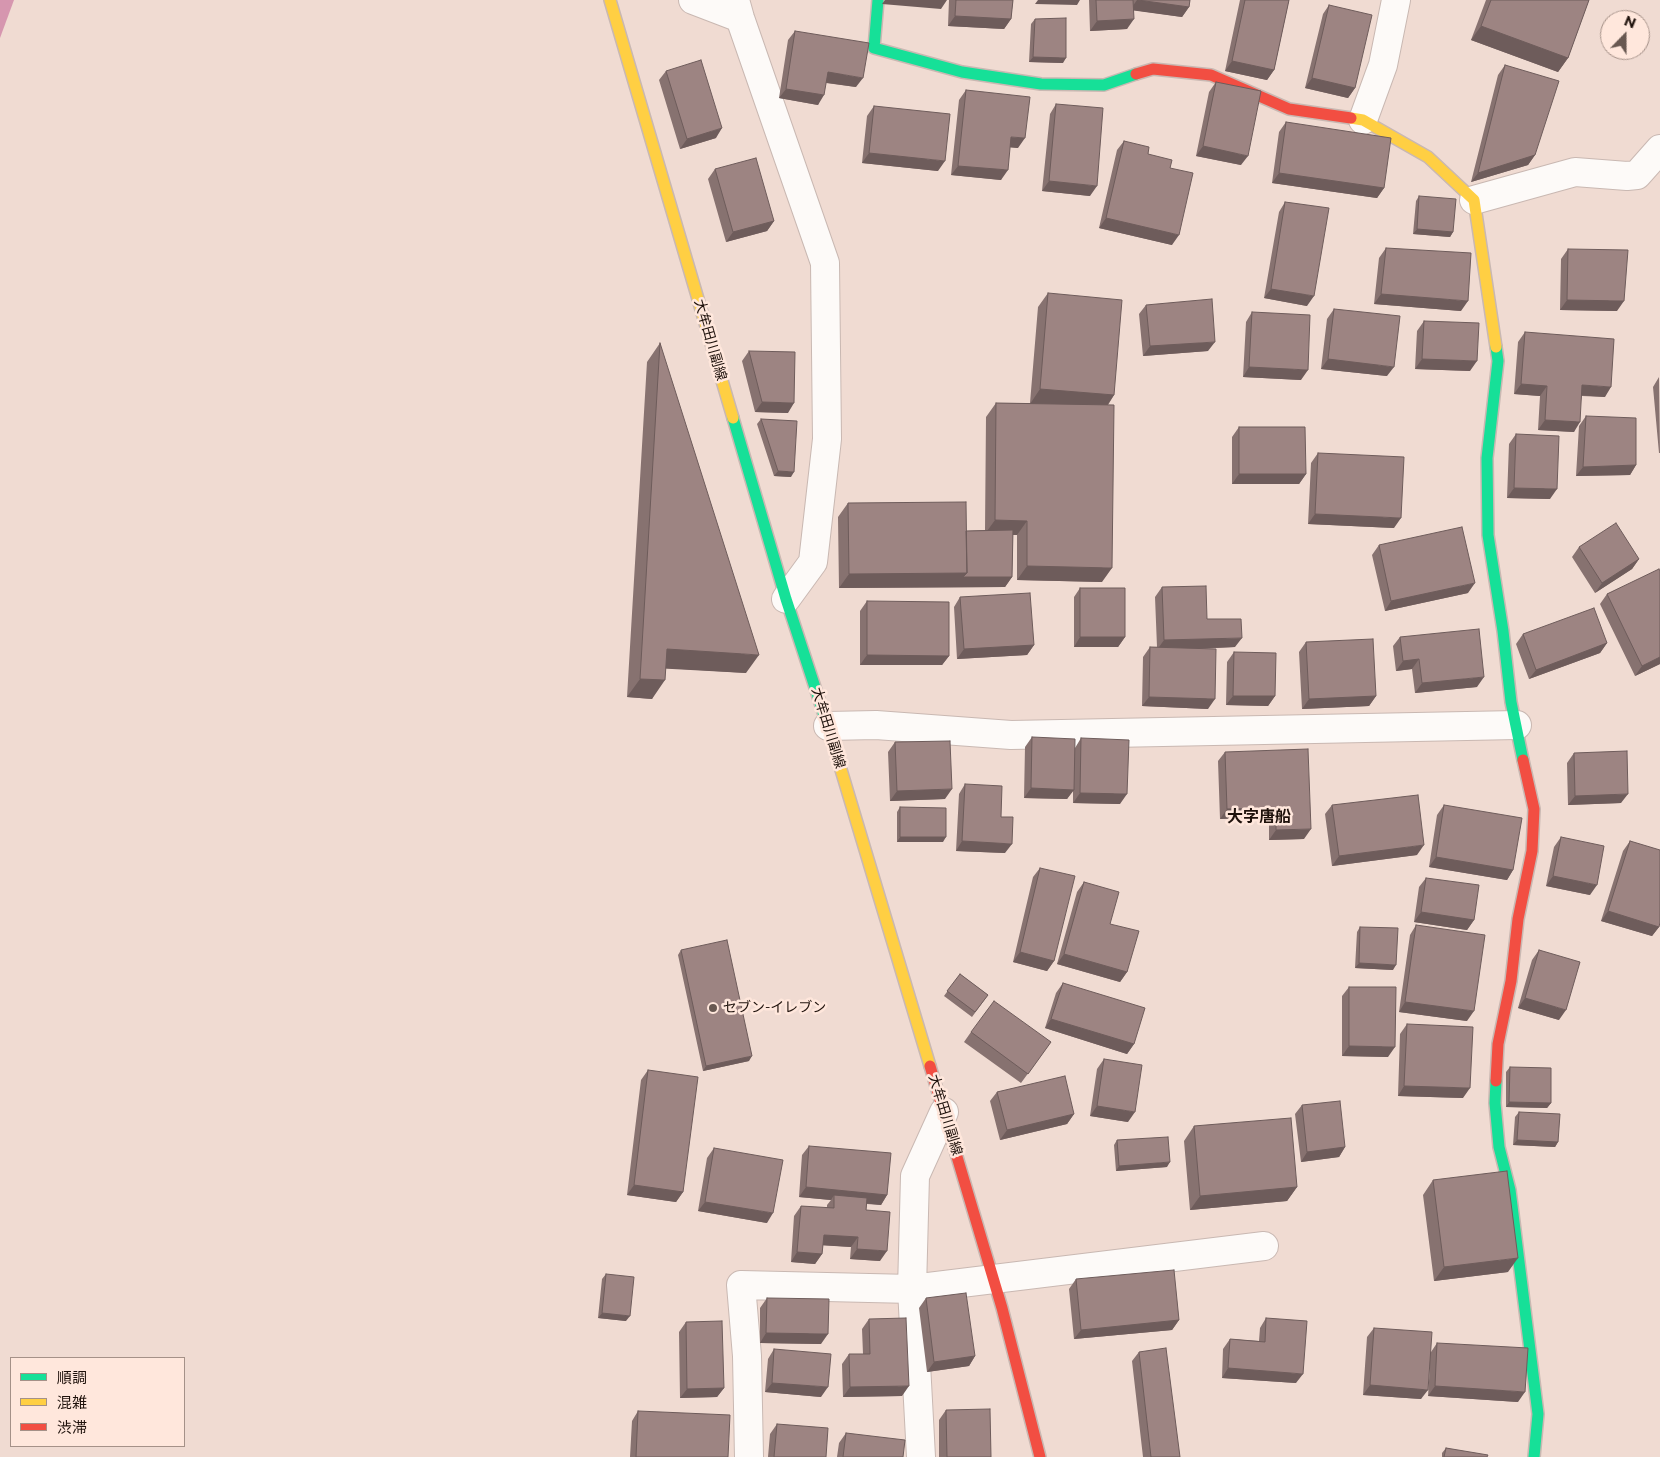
<!DOCTYPE html>
<meta charset="utf-8">
<style>
body{margin:0}
#map{position:relative;width:1660px;height:1457px;overflow:hidden;background:#f0dbd2;font-family:Montserrat,"Noto Sans JP",sans-serif}
canvas{display:block}
.legend{position:absolute;left:10px;top:1357px;width:175px;height:90px;box-sizing:border-box;background:#ffe7dc;border:1px solid #a59188;margin:0;padding:6px 9px;list-style:none;font-size:15px;color:#1e110b}
.legend li{display:flex;align-items:center;gap:10px;height:25px}
.legend b{width:25px;border:1px solid #a59188}
.north{position:absolute;left:1600px;top:10px;width:50px;height:50px;box-sizing:border-box;background:#ffe7dc;border:1px solid #a59188;border-radius:50%;rotate:22deg;font-size:14px;font-weight:700;line-height:20px;text-align:center;color:#1e110b}
.north::after{content:'';display:block;margin:auto;width:18px;height:22px;background:#685851;clip-path:polygon(50% 0,100% 100%,50% 72%,0 100%)}
</style>
<div id="map">
<canvas width="1660" height="1457"></canvas>
<ul class="legend">
<li><b style="height:6px;background:#16e098"></b>順調</li>
<li><b style="height:6px;background:#ffcf43"></b>混雑</li>
<li><b style="height:6px;background:#f24e42"></b>渋滞</li>
</ul>
<div class="north">N</div>
</div>
<script>
const context = document.querySelector('canvas').getContext('2d');
context.lineJoin = 'round';
function paint(path, color) {
  context.fillStyle = color;
  context.fill(path, 'evenodd');
}
function shape(rows) {
  const path = new Path2D();
  for (const r of rows) {
    path.moveTo(r[0], r[1]);
    for (let i = 2; i < r.length; i += 2) path.lineTo(r[i], r[i + 1]);
  }
  return path;
}
function stroke(path, color, width, dash) {
  context.strokeStyle = color;
  context.lineWidth = width;
  context.lineCap = dash ? 'butt' : 'round';
  context.setLineDash(dash || []);
  context.stroke(path);
}
function drawText(font, color, halo, rows, align = 'center') {
  context.font = font + ' Montserrat,"Noto Sans JP",sans-serif';
  context.lineWidth = 5;
  context.setLineDash([]);
  context.textBaseline = 'middle';
  context.strokeStyle = halo;
  context.fillStyle = color;
  for (const [text, x, y, turn = 0] of rows) {
    context.save();
    context.translate(x, y);
    context.rotate((+turn || 0) * Math.PI / 180);
    context.textAlign = isNaN(turn) ? turn : align;
    if (halo) context.strokeText(text, 0, 0);
    context.fillText(text, 0, 0);
    context.restore();
  }
}
paint(shape([
 [0,0,14,0,0,38]
]), '#d696af');
const street = shape([
 [693,0,740,18],
 [735,0,740,18,825,263,827,439,813,562,786,599],
 [1363,120,1383,65,1396,0],
 [1474,200,1575,172,1627,176,1637,175,1660,149],
 [828,726,876,725,1011,735,1517,725],
 [749,1457,747,1356,741,1285,912,1289,1264,1246],
 [921,1457,912,1289,915,1176,944,1112]
]);
const fast = shape([
 [878,0,874,48,962,72,1041,84,1104,85,1136,74],
 [1496,347,1498,361,1487,458,1488,535,1503,631,1511,702,1523,760],
 [733,418,786,599,830,733],
 [1496,1081,1495,1103,1499,1147,1510,1190,1538,1414,1534,1457]
]);
const slow = shape([
 [610,0,733,418],
 [1351,118,1363,120,1428,157,1474,200,1496,347],
 [830,733,930,1066]
]);
const jam = shape([
 [1136,74,1153,69,1211,75,1289,109,1351,118],
 [930,1066,1002,1308,1040,1457],
 [1496,1081,1498,1044,1511,981,1518,919,1532,851,1534,809,1523,760]
]);
stroke(street, '#c9b8b2', 30);
stroke(fast, '#c9b8b2', 14);
stroke(slow, '#c9b8b2', 14);
stroke(jam, '#c9b8b2', 14);
stroke(street, '#fdfaf8', 28);
stroke(fast, '#16e098', 11);
stroke(slow, '#ffcf43', 11);
stroke(jam, '#f24e42', 11);
paint(shape([
 [949,0,1013,0,1011,19,1004,29,948,26],
 [1089,0,1190,0,1189,7,1182,17,1133,10,1127,29,1090,31],
 [1240,0,1289,0,1274,70,1267,80,1225,71],
 [1486,0,1589,0,1568,58,1558,72,1471,40],
 [1329,5,1355,88,1348,98,1305,88,1323,14],
 [1035,19,1063,63,1029,62,1031,24],
 [795,31,856,87,826,83,818,105,779,98,788,40],
 [1505,65,1535,155,1528,165,1471,182,1498,75],
 [666,71,716,138,680,149,659,80],
 [1216,82,1241,165,1196,156,1209,92],
 [966,90,1018,148,1010,147,1001,180,951,175,959,100],
 [1056,104,1090,196,1042,191,1050,114],
 [874,106,938,171,862,163,867,116],
 [1286,122,1384,188,1377,198,1272,183,1279,132],
 [1124,141,1170,168,1172,245,1099,228,1117,150],
 [715,169,774,221,767,231,726,242,708,179],
 [1419,196,1453,232,1450,237,1413,234,1416,201],
 [1285,202,1307,306,1264,298,1279,212],
 [1386,248,1461,311,1374,304,1379,258],
 [1568,249,1617,311,1560,310,1561,259],
 [1048,293,1114,395,1108,405,1102,582,1017,580,1017,535,1013,535,1012,577,1005,587,839,588,838,517,848,503,966,531,985,530,986,417,996,403,1030,403,1038,307],
 [1146,305,1208,351,1143,356,1139,314],
 [1334,309,1387,376,1321,369,1327,319],
 [1252,312,1301,380,1243,377,1246,322],
 [1424,321,1470,371,1415,369,1417,331],
 [1525,332,1605,397,1582,396,1574,432,1538,430,1540,396,1514,394,1518,342],
 [660,343,746,673,666,668,652,699,627,697,647,362],
 [749,351,788,413,755,412,742,361],
 [1659,377,1660,453,1659,453,1653,387],
 [1586,416,1636,465,1630,475,1576,476,1579,426],
 [761,419,791,477,774,476,757,424],
 [1239,427,1306,474,1299,484,1232,484,1232,437],
 [1516,434,1550,499,1507,498,1509,444],
 [1318,453,1394,528,1308,524,1311,463],
 [1379,545,1468,593,1385,611,1372,555],
 [1579,547,1639,559,1632,569,1595,593,1572,557],
 [1660,571,1660,664,1635,676,1600,604,1607,594],
 [1162,587,1207,619,1235,647,1200,649,1208,709,1142,706,1143,657,1150,647,1157,647,1155,597],
 [1080,588,1125,637,1118,647,1074,647,1074,597],
 [960,597,1034,645,1027,655,957,659,954,607],
 [867,601,949,656,942,665,860,665,860,611],
 [1523,634,1607,643,1600,653,1529,679,1516,644],
 [1400,637,1477,687,1415,693,1412,669,1396,671,1393,646],
 [1306,642,1376,696,1369,706,1302,709,1299,652],
 [1234,652,1275,696,1268,706,1226,705,1227,662],
 [1032,737,1075,748,1081,738,1120,804,1073,803,1073,790,1067,799,1024,798,1025,747],
 [895,742,945,799,890,801,888,752],
 [1225,752,1304,839,1269,840,1269,817,1220,819,1218,761],
 [1574,753,1621,803,1568,805,1567,763],
 [965,784,1001,817,1005,853,956,851,959,794],
 [1332,805,1417,855,1332,866,1325,814],
 [1444,805,1513,870,1507,880,1429,867,1437,815],
 [900,807,943,842,897,842,897,812],
 [1561,837,1590,895,1546,886,1554,847],
 [1630,841,1659,927,1652,936,1601,921,1623,851],
 [1040,868,1054,961,1047,971,1013,962,1033,877],
 [1426,878,1474,920,1467,930,1414,922,1419,887],
 [1084,882,1110,924,1127,972,1120,982,1057,964,1077,892],
 [1416,925,1467,1021,1399,1012,1410,935],
 [1360,927,1393,970,1355,968,1357,932],
 [681,950,749,1061,703,1071,678,955],
 [1539,950,1559,1020,1518,1008,1532,960],
 [960,974,988,995,972,1017,944,996],
 [1063,983,1134,1044,1127,1054,1045,1028,1056,993],
 [1349,987,1388,1057,1342,1056,1342,996],
 [1407,1024,1463,1098,1398,1096,1400,1034],
 [971,1032,1051,1042,1021,1083,964,1042],
 [1104,1059,1128,1122,1090,1116,1097,1069],
 [1510,1067,1551,1103,1547,1108,1506,1107,1506,1072],
 [648,1070,683,1192,676,1202,627,1195,641,1080],
 [997,1092,1074,1114,1067,1124,1000,1140,990,1101],
 [1302,1105,1345,1147,1339,1157,1301,1162,1295,1114],
 [1519,1112,1558,1142,1555,1147,1513,1145,1515,1117],
 [1194,1126,1297,1187,1287,1201,1190,1210,1184,1141],
 [1117,1140,1167,1167,1116,1171,1114,1145],
 [809,1146,887,1195,881,1205,867,1204,866,1210,880,1261,850,1259,851,1247,823,1245,822,1254,815,1264,791,1262,794,1216,801,1206,827,1208,827,1205,831,1200,799,1197,802,1155],
 [714,1148,767,1223,698,1211,707,1158],
 [1433,1180,1508,1272,1434,1281,1423,1195],
 [606,1274,626,1321,598,1318,602,1279],
 [1076,1279,1179,1320,1172,1330,1074,1339,1069,1289],
 [767,1298,821,1344,760,1343,760,1308],
 [926,1298,975,1356,969,1366,927,1372,919,1308],
 [1266,1318,1296,1383,1222,1378,1223,1349,1230,1339,1259,1341,1260,1328],
 [869,1319,902,1396,843,1397,842,1364,849,1354,863,1354,862,1329],
 [686,1322,724,1388,717,1397,680,1398,679,1332],
 [1374,1328,1431,1352,1437,1343,1518,1402,1428,1396,1430,1366,1421,1399,1363,1395,1367,1337],
 [774,1349,821,1397,765,1392,768,1359],
 [1139,1352,1180,1457,1143,1457,1132,1361],
 [946,1410,991,1457,939,1457,939,1420],
 [638,1411,728,1457,630,1457,632,1421],
 [777,1424,826,1457,768,1457,770,1434],
 [846,1433,903,1457,837,1457,839,1443],
 [1446,1448,1487,1457,1442,1457,1442,1453]
]), '#877270');
paint(shape([
 [885,0,947,0,941,9,882,4],
 [1038,0,1080,0,1077,5,1035,4],
 [1137,0,1189,7,1182,17,1130,10],
 [955,16,1011,19,1004,29,948,26],
 [1134,19,1127,29,1090,31,1097,21],
 [1481,26,1568,58,1558,72,1471,40],
 [1033,57,1066,58,1063,63,1029,62],
 [1232,61,1274,70,1267,80,1225,71],
 [828,72,863,78,856,87,821,82],
 [1312,78,1355,88,1348,98,1305,88],
 [786,89,824,95,818,105,779,98],
 [722,128,716,138,680,149,687,139],
 [1011,137,1025,138,1018,148,1005,147],
 [1203,146,1248,156,1241,165,1196,156],
 [869,153,945,161,938,171,862,163],
 [1535,155,1528,165,1471,182,1478,173],
 [958,166,1008,170,1001,180,951,175],
 [1279,173,1384,188,1377,198,1272,183],
 [1049,181,1097,186,1090,196,1042,191],
 [1106,218,1179,235,1172,245,1099,228],
 [774,221,767,231,726,242,733,232],
 [1417,229,1453,232,1450,237,1413,234],
 [1271,289,1314,296,1307,306,1264,298],
 [1381,294,1468,301,1461,311,1374,304],
 [1567,300,1624,301,1617,311,1560,310],
 [1215,342,1208,351,1143,356,1150,346],
 [1328,359,1394,367,1387,376,1321,369],
 [1422,359,1477,361,1470,371,1415,369],
 [1249,367,1308,370,1301,380,1243,377],
 [1521,384,1547,386,1540,396,1514,394],
 [1582,385,1611,387,1605,397,1576,395],
 [1040,389,1114,395,1104,410,1030,404],
 [762,402,794,403,788,413,755,412],
 [1545,420,1580,422,1574,432,1538,430],
 [1636,465,1630,475,1576,476,1583,467],
 [778,471,794,472,791,477,774,476],
 [1239,474,1306,474,1299,484,1232,484],
 [1514,488,1557,489,1550,499,1507,498],
 [1315,514,1401,518,1394,528,1308,524],
 [995,520,1027,521,1017,535,985,534],
 [1639,559,1632,569,1595,593,1602,583],
 [1027,566,1112,568,1102,582,1017,580],
 [967,573,1012,577,1005,587,839,588,849,574],
 [1475,583,1468,593,1385,611,1391,601],
 [1080,637,1125,637,1118,647,1074,647],
 [1242,638,1235,647,1157,650,1164,640],
 [1607,643,1600,653,1529,679,1536,670],
 [1034,645,1027,655,957,659,964,649],
 [667,649,759,655,746,673,654,668],
 [867,655,949,656,942,665,860,665],
 [1660,657,1660,664,1635,676,1642,666],
 [1419,659,1412,669,1396,671,1403,661],
 [1484,677,1477,687,1415,693,1422,683],
 [640,679,665,680,652,699,627,697],
 [1233,696,1275,696,1268,706,1226,705],
 [1376,696,1369,706,1302,709,1309,699],
 [1149,697,1215,699,1208,709,1142,706],
 [1031,788,1074,790,1067,799,1024,798],
 [952,789,945,799,890,801,897,791],
 [1080,793,1127,794,1120,804,1073,803],
 [1628,794,1621,803,1568,805,1575,796],
 [1276,808,1269,817,1220,819,1227,809],
 [1311,829,1304,839,1269,840,1276,830],
 [900,837,946,837,943,842,897,842],
 [962,841,1012,844,1005,853,956,851],
 [1424,845,1417,855,1332,866,1339,856],
 [1436,857,1513,870,1507,880,1429,867],
 [1553,876,1597,885,1590,895,1546,886],
 [1608,911,1659,927,1652,936,1601,921],
 [1421,912,1474,920,1467,930,1414,922],
 [1020,952,1054,961,1047,971,1013,962],
 [1064,954,1127,972,1120,982,1057,964],
 [1359,963,1396,965,1393,970,1355,968],
 [1525,998,1566,1010,1559,1020,1518,1008],
 [1405,1002,1474,1011,1467,1021,1399,1012],
 [1051,1019,1134,1044,1127,1054,1045,1028],
 [1349,1046,1395,1047,1388,1057,1342,1056],
 [752,1056,749,1061,703,1071,706,1066],
 [1404,1086,1470,1088,1463,1098,1398,1096],
 [1509,1102,1551,1103,1547,1108,1506,1107],
 [1097,1106,1135,1112,1128,1122,1090,1116],
 [1074,1114,1067,1124,1000,1140,1007,1130],
 [1517,1140,1558,1142,1555,1147,1513,1145],
 [1345,1147,1339,1157,1301,1162,1307,1152],
 [1170,1162,1167,1167,1116,1171,1119,1166],
 [634,1185,683,1192,676,1202,627,1195],
 [806,1187,887,1195,881,1205,834,1200,834,1195,831,1200,799,1197],
 [1297,1187,1287,1201,1190,1210,1200,1196],
 [705,1202,773,1213,767,1223,698,1211],
 [824,1235,858,1237,851,1247,817,1245],
 [857,1249,887,1251,880,1261,850,1259],
 [797,1252,822,1254,815,1264,791,1262],
 [1518,1258,1508,1272,1434,1281,1444,1267],
 [602,1313,630,1316,626,1321,598,1318],
 [1179,1320,1172,1330,1074,1339,1081,1330],
 [766,1333,828,1334,821,1344,760,1343],
 [975,1356,969,1366,927,1372,934,1362],
 [1228,1368,1303,1374,1296,1383,1222,1378],
 [772,1383,828,1387,821,1397,765,1392],
 [1370,1385,1428,1390,1421,1399,1363,1395],
 [909,1386,902,1396,843,1397,850,1387],
 [1435,1386,1525,1392,1518,1402,1428,1396],
 [724,1388,717,1397,680,1398,687,1389]
]), '#6e5c5b');
const building = shape([
 [956,0,1013,0,1011,19,955,16,956,0],
 [1096,0,1133,0,1134,19,1097,21,1096,0],
 [1138,0,1190,0,1189,7,1138,0],
 [1245,0,1289,0,1274,70,1232,61,1245,0],
 [1491,0,1589,0,1568,58,1481,26,1491,0],
 [1329,5,1372,15,1355,88,1312,78,1329,5],
 [1066,18,1066,58,1033,57,1035,19,1066,18],
 [795,31,869,43,863,78,828,72,824,95,786,89,795,31],
 [701,60,722,128,687,139,666,71,701,60],
 [1505,65,1559,81,1535,155,1478,173,1505,65],
 [1216,82,1261,91,1248,156,1203,146,1216,82],
 [966,90,1030,97,1025,138,1011,137,1008,170,958,166,966,90],
 [1056,104,1103,108,1097,186,1049,181,1056,104],
 [874,106,950,114,945,161,869,153,874,106],
 [1286,122,1391,138,1384,188,1279,173,1286,122],
 [1124,141,1149,147,1148,154,1172,160,1170,168,1193,173,1179,235,1106,218,1124,141],
 [756,158,774,221,733,232,715,169,756,158],
 [1419,196,1456,199,1453,232,1417,229,1419,196],
 [1285,202,1329,208,1314,296,1271,289,1285,202],
 [1386,248,1471,253,1468,301,1381,294,1386,248],
 [1568,249,1628,250,1624,301,1567,300,1568,249],
 [1048,293,1122,300,1114,395,1040,389,1048,293],
 [1212,299,1215,342,1150,346,1146,305,1212,299],
 [1334,309,1400,316,1394,367,1328,359,1334,309],
 [1252,312,1310,315,1308,370,1249,367,1252,312],
 [1424,321,1479,323,1477,361,1422,359,1424,321],
 [1525,332,1614,339,1611,387,1582,385,1580,422,1545,420,1547,386,1521,384,1525,332],
 [660,343,759,655,667,649,665,680,640,679,660,343],
 [749,351,795,352,794,403,762,402,749,351],
 [996,403,1114,405,1112,568,1027,566,1027,521,995,520,996,403],
 [1586,416,1636,418,1636,465,1583,467,1586,416],
 [761,419,797,421,794,472,778,471,761,419],
 [1239,427,1305,427,1306,474,1239,474,1239,427],
 [1516,434,1559,436,1557,489,1514,488,1516,434],
 [1318,453,1404,457,1401,518,1315,514,1318,453],
 [966,502,967,573,849,574,848,503,966,502],
 [1616,523,1639,559,1602,583,1579,547,1616,523],
 [1462,527,1475,583,1391,601,1379,545,1462,527],
 [1013,530,1012,577,963,577,967,573,966,531,1013,530],
 [1659,569,1660,571,1660,657,1642,666,1607,594,1659,569],
 [1206,586,1207,619,1241,619,1242,638,1164,640,1162,587,1206,586],
 [1080,588,1125,588,1125,637,1080,637,1080,588],
 [1030,593,1034,645,964,649,960,597,1030,593],
 [867,601,949,602,949,656,867,655,867,601],
 [1594,608,1607,643,1536,670,1523,634,1594,608],
 [1479,629,1484,677,1422,683,1419,659,1403,661,1400,637,1479,629],
 [1373,639,1376,696,1309,699,1306,642,1373,639],
 [1150,647,1216,649,1215,699,1149,697,1150,647],
 [1234,652,1276,653,1275,696,1233,696,1234,652],
 [1032,737,1075,739,1074,790,1031,788,1032,737],
 [1081,738,1129,740,1127,794,1080,793,1081,738],
 [950,741,952,789,897,791,895,742,950,741],
 [1308,749,1311,829,1276,830,1276,808,1227,809,1225,752,1308,749],
 [1627,751,1628,794,1575,796,1574,753,1627,751],
 [965,784,1002,786,1001,817,1013,817,1012,844,962,841,965,784],
 [1418,795,1424,845,1339,856,1332,805,1418,795],
 [1444,805,1522,818,1513,870,1436,857,1444,805],
 [900,807,946,808,946,837,900,837,900,807],
 [1561,837,1604,846,1597,885,1553,876,1561,837],
 [1630,841,1660,850,1660,922,1659,927,1608,911,1630,841],
 [1040,868,1075,876,1054,961,1020,952,1040,868],
 [1426,878,1479,885,1474,920,1421,912,1426,878],
 [1084,882,1119,892,1110,924,1139,931,1127,972,1064,954,1084,882],
 [1416,925,1485,935,1474,1011,1405,1002,1416,925],
 [1360,927,1398,928,1396,965,1359,963,1360,927],
 [727,940,752,1056,706,1066,681,950,727,940],
 [1539,950,1580,962,1566,1010,1525,998,1539,950],
 [960,974,988,995,975,1012,947,991,960,974],
 [1063,983,1145,1008,1134,1044,1051,1019,1063,983],
 [1349,987,1396,987,1395,1047,1349,1046,1349,987],
 [994,1001,1051,1042,1028,1074,971,1032,994,1001],
 [1407,1024,1473,1027,1470,1088,1404,1086,1407,1024],
 [1104,1059,1142,1065,1135,1112,1097,1106,1104,1059],
 [1510,1067,1551,1068,1551,1103,1509,1102,1510,1067],
 [648,1070,698,1077,683,1192,634,1185,648,1070],
 [1065,1076,1074,1114,1007,1130,997,1092,1065,1076],
 [1340,1101,1345,1147,1307,1152,1302,1105,1340,1101],
 [1519,1112,1560,1114,1558,1142,1517,1140,1519,1112],
 [1291,1118,1297,1187,1200,1196,1194,1126,1291,1118],
 [1168,1137,1170,1162,1119,1166,1117,1140,1168,1137],
 [809,1146,891,1153,887,1195,806,1187,809,1146],
 [714,1148,783,1160,773,1213,705,1202,714,1148],
 [1507,1171,1518,1258,1444,1267,1433,1180,1507,1171],
 [834,1195,867,1198,866,1210,890,1212,887,1251,857,1249,858,1237,824,1235,822,1254,797,1252,801,1206,834,1208,834,1195],
 [1174,1270,1179,1320,1081,1330,1076,1279,1174,1270],
 [606,1274,634,1277,630,1316,602,1313,606,1274],
 [966,1293,975,1356,934,1362,926,1298,966,1293],
 [767,1298,829,1299,828,1334,766,1333,767,1298],
 [906,1318,909,1386,850,1387,849,1354,870,1354,869,1319,906,1318],
 [1266,1318,1307,1321,1303,1374,1228,1368,1230,1339,1265,1342,1266,1318],
 [722,1321,724,1388,687,1389,686,1322,722,1321],
 [1374,1328,1432,1332,1428,1390,1370,1385,1374,1328],
 [1437,1343,1528,1348,1525,1392,1435,1386,1437,1343],
 [1166,1348,1180,1457,1151,1457,1139,1352,1166,1348],
 [774,1349,831,1354,828,1387,772,1383,774,1349],
 [990,1409,991,1457,947,1457,946,1410,990,1409],
 [638,1411,730,1415,728,1457,636,1457,638,1411],
 [777,1424,828,1428,826,1457,774,1457,777,1424],
 [846,1433,905,1440,903,1457,843,1457,846,1433],
 [1446,1448,1488,1455,1487,1457,1444,1457,1446,1448]
]);
paint(building, '#9d8482');
stroke(building, '#6e5c5b', 1);
for (const [x, y, r, color] of [
 [713,1008,5,"#685851"]
]) {
  const dot = new Path2D();
  dot.arc(x, y, r, 0, 2 * Math.PI);
  context.fillStyle = color;
  context.fill(dot);
  stroke(dot, '#ffe7dc', 2);
}
drawText('14px', '#1e110b', '#ffe7dc', [
 ["大牟田川副線",710,340,74],
 ["大牟田川副線",828,728,73],
 ["大牟田川副線",945,1115,73]
]);
drawText('14px', '#1e110b', '#ffe7dc', [
 ["セブン-イレブン",723,1008]
], 'left');
drawText('bold 16px', '#1e110b', '#ffe7dc', [
 ["大字唐船",1259,817]
]);
</script>
